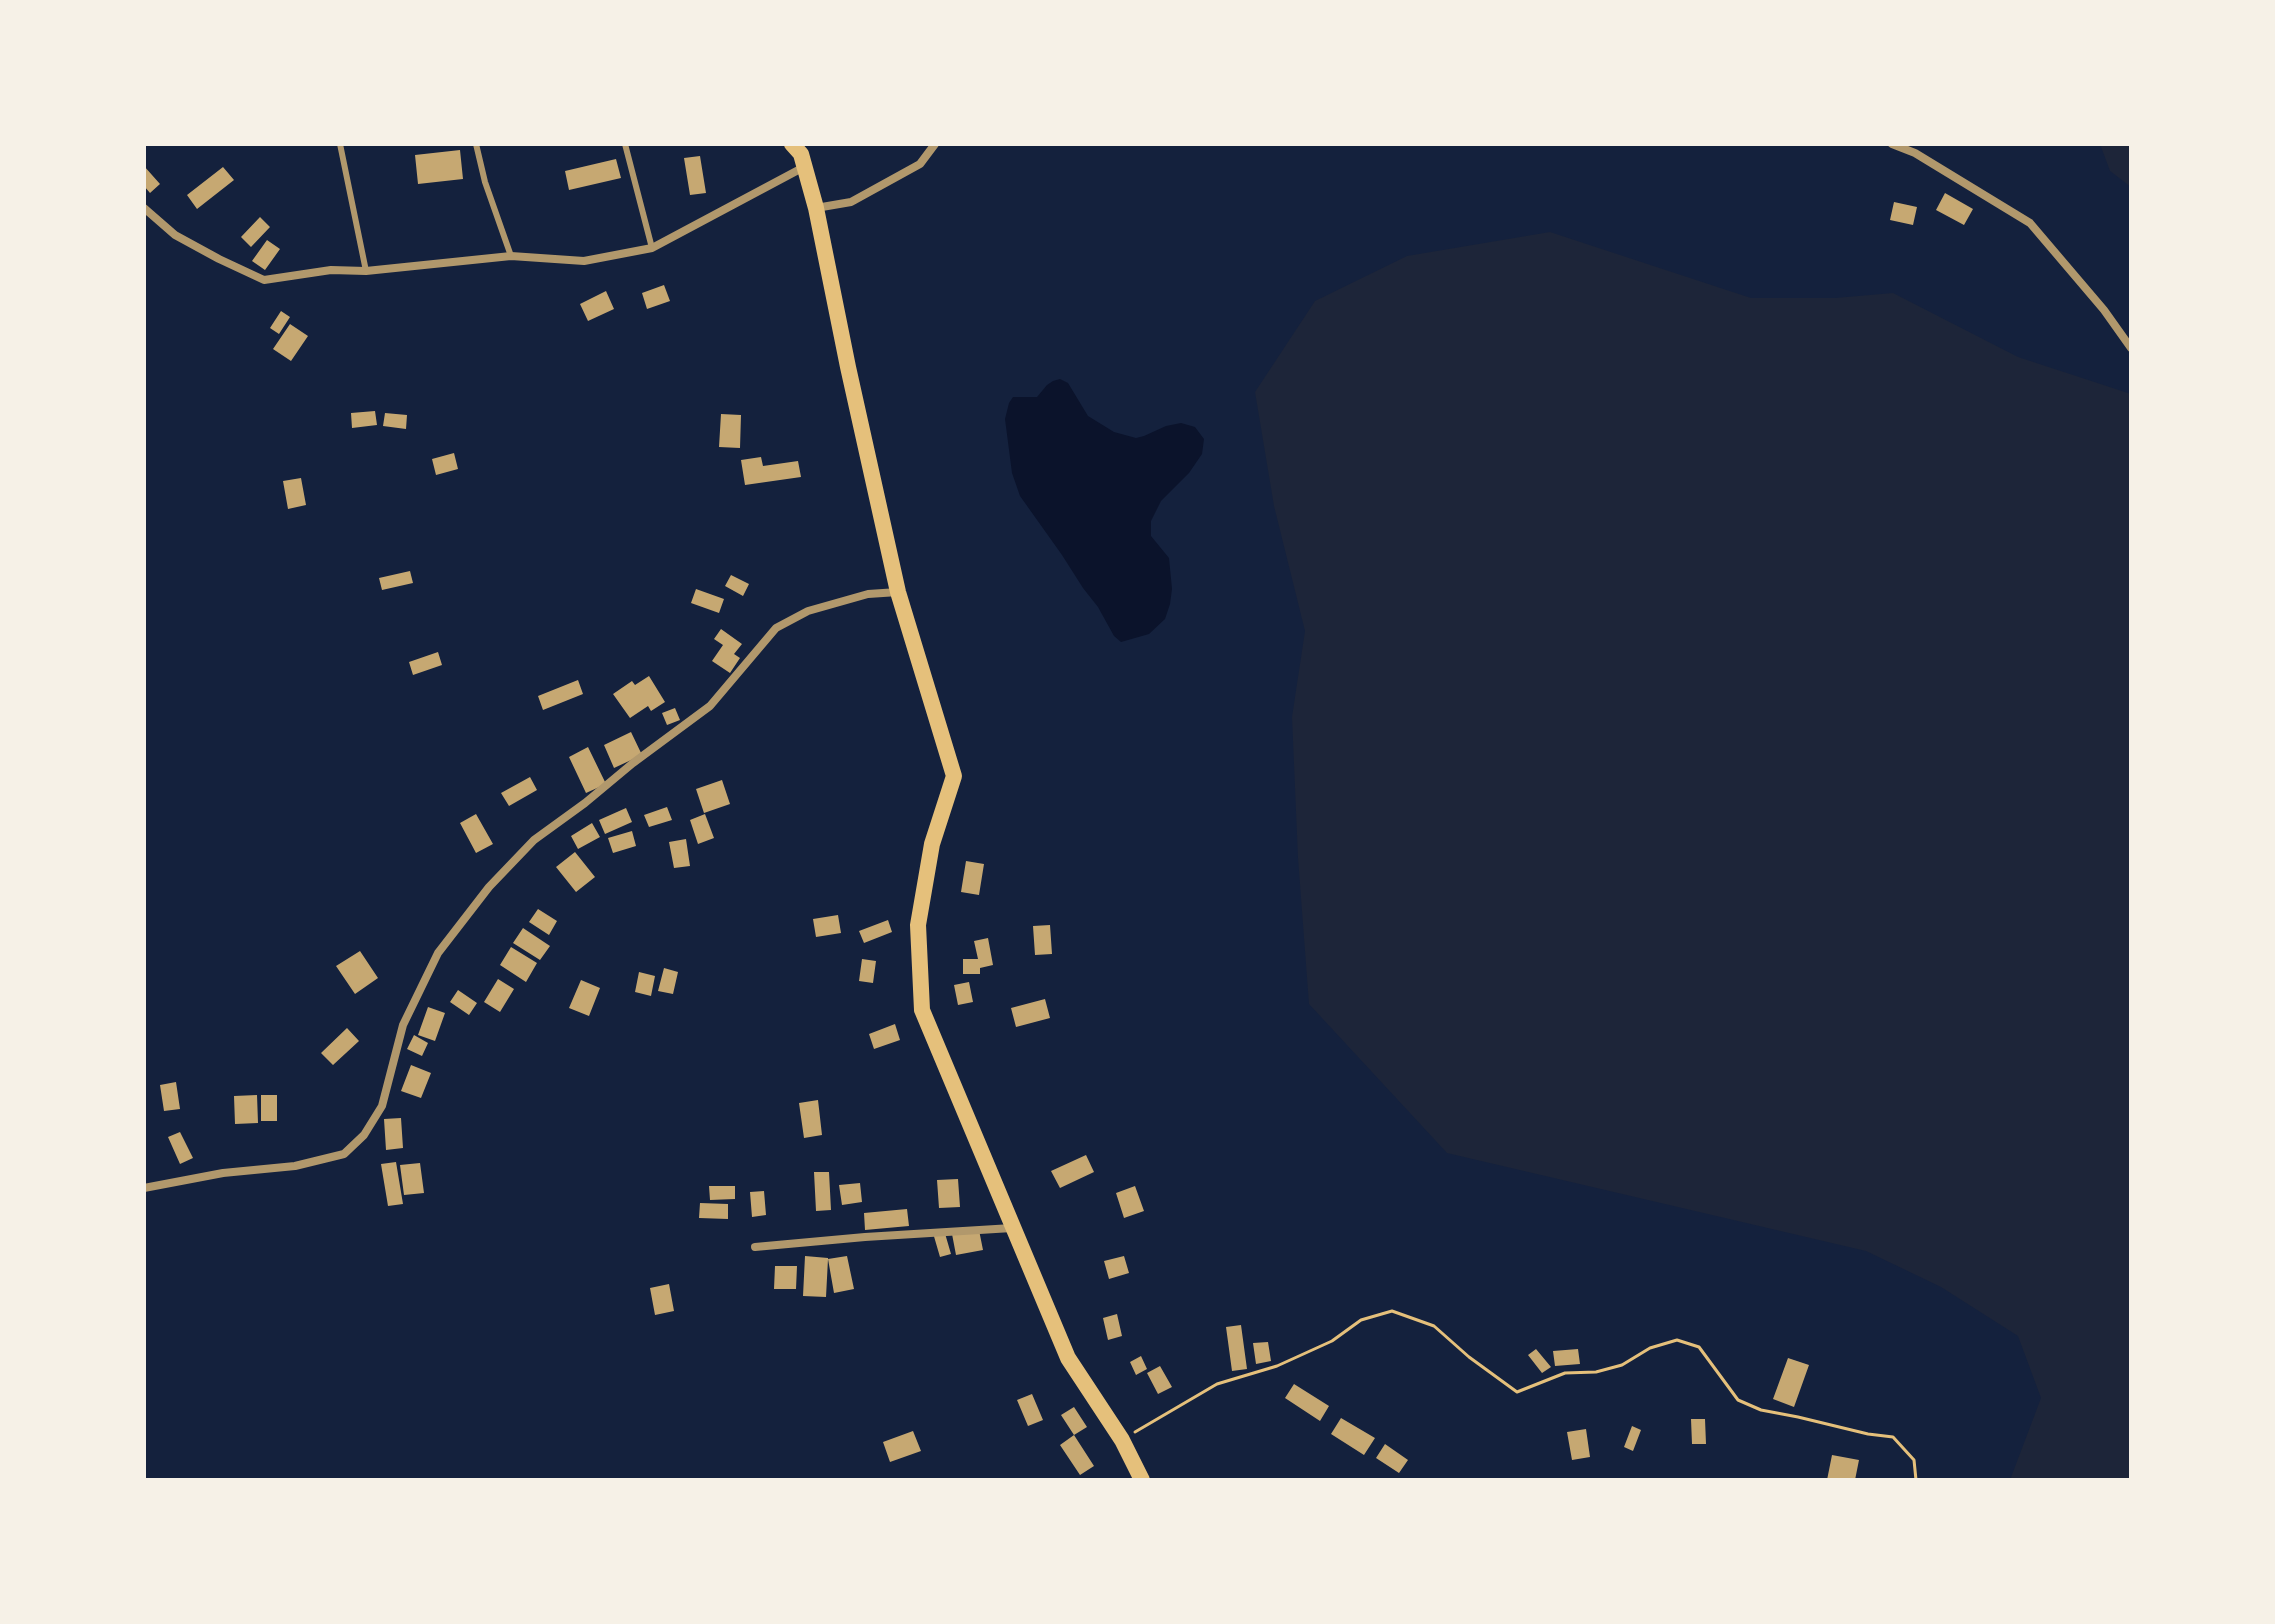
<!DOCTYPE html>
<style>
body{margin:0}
#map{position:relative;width:2275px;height:1624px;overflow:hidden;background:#14213d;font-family:Roboto,sans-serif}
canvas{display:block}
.frame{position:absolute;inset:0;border:146px solid #f6f1e7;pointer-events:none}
</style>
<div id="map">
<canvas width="2275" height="1624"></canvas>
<div class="frame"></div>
</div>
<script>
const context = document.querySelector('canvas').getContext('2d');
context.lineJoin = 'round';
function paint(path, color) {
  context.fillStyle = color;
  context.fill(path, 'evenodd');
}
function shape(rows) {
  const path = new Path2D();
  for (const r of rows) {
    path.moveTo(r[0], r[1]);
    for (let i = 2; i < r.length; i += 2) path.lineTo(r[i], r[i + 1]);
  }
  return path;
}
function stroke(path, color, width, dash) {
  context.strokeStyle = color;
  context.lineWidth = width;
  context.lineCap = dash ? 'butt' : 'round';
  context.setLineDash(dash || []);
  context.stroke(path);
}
paint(shape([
 [2100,144,2131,144,2131,187,2110,171],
 [1550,232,1751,298,1835,298,1893,293,2018,357,2131,394,2131,1480,2010,1480,2041,1398,2018,1336,1941,1287,1866,1251,1447,1153,1309,1004,1298,858,1292,717,1305,631,1274,506,1255,392,1315,301,1407,256]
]), '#1d2539');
paint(shape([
 [1060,379,1068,383,1088,416,1114,432,1136,438,1144,436,1166,426,1181,423,1195,427,1204,439,1202,454,1189,473,1161,501,1151,521,1151,536,1169,558,1172,589,1170,604,1165,619,1149,634,1121,642,1114,636,1098,607,1083,588,1062,555,1020,496,1012,473,1005,419,1009,403,1013,397,1037,397,1047,385,1053,381]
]), '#0b132b');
paint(shape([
 [460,150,463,179,418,184,415,155],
 [700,156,706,193,690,195,684,158],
 [616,159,621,178,569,190,565,171],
 [144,166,160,184,150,193,144,186],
 [223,167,234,180,197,209,187,195],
 [1945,193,1973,209,1964,225,1936,210],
 [1894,202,1917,207,1913,225,1890,220],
 [260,217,270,227,251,247,241,237],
 [267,240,280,249,265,270,252,261],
 [664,285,670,301,647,309,642,293],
 [606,291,614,309,588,321,580,304],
 [281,311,290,317,279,334,270,328],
 [290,324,308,336,291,361,273,349],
 [375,411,377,425,352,428,351,413],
 [385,413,407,415,406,429,383,426],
 [721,414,741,415,740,448,719,447],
 [454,453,458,469,436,475,432,459],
 [761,457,763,466,798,461,801,477,745,485,741,460],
 [301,478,306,505,288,509,283,481],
 [410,571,413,583,382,590,379,578],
 [731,575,749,584,743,596,725,586],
 [696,589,724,599,719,613,691,603],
 [721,629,742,644,734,654,740,658,730,673,712,661,723,645,714,639],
 [438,652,442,665,413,675,409,662],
 [649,676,665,702,651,711,648,706,630,718,613,694,632,681,635,685],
 [578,680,583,694,543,710,538,696],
 [675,708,680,720,667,725,662,713],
 [631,732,642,755,614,768,604,745],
 [588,747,606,784,586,793,569,757],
 [530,777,537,790,509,806,501,793],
 [722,780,730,804,704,813,696,789],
 [667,807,672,820,649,827,644,815],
 [626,808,632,822,605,834,599,820],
 [476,814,493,844,476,853,460,823],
 [705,814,714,838,698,844,690,820],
 [592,823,600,837,578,849,571,836],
 [632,831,636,846,613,853,608,838],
 [686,839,690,866,674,868,669,842],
 [575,852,595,877,576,892,556,867],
 [966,861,984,864,979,895,961,892],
 [538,909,557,921,549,935,529,922],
 [838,915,841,933,816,937,813,919],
 [888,920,892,932,864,943,859,931],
 [1050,925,1052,954,1035,955,1033,926],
 [523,928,550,946,540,960,513,943],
 [988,938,993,965,980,968,980,974,963,974,963,959,978,959,974,941],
 [511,947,537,963,526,982,500,965],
 [360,951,378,978,355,994,336,966],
 [862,959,876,961,873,983,859,981],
 [664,968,678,972,673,994,658,991],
 [639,972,655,976,651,996,635,992],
 [498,979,514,989,500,1012,484,1002],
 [581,980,600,988,589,1016,569,1008],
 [969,982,973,1002,958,1005,954,985],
 [458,990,477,1003,469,1015,450,1002],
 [1045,999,1050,1018,1016,1027,1011,1008],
 [428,1007,445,1013,435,1041,418,1035],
 [895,1024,900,1040,874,1049,869,1034],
 [347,1028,359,1041,333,1065,321,1053],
 [414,1035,428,1043,422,1056,407,1049],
 [411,1065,431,1073,421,1098,401,1091],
 [176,1082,180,1109,164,1111,160,1085],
 [257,1095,258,1123,235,1124,234,1096],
 [261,1095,277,1095,277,1121,261,1121],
 [818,1100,822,1135,804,1138,799,1103],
 [401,1118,403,1148,386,1150,384,1119],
 [180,1132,193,1158,180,1164,168,1137],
 [1086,1155,1094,1172,1060,1188,1051,1171],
 [396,1162,403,1204,388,1206,381,1164],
 [420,1163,424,1193,404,1195,400,1165],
 [814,1172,829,1172,831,1210,816,1211],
 [958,1179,960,1207,939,1208,937,1180],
 [860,1183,862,1202,842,1205,839,1185],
 [709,1186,735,1186,735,1199,710,1200],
 [1135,1186,1144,1211,1124,1218,1116,1193],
 [764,1191,766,1215,752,1217,750,1192],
 [700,1203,728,1204,728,1219,699,1218],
 [907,1209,909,1226,865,1230,864,1213],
 [944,1230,951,1254,940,1257,933,1233],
 [979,1230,983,1250,956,1255,952,1234],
 [805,1256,828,1258,828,1259,847,1256,854,1289,834,1293,828,1259,826,1297,803,1296],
 [1124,1256,1129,1273,1109,1279,1104,1261],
 [775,1266,797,1266,796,1289,774,1289],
 [669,1284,674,1311,655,1315,650,1288],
 [1117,1314,1122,1336,1108,1340,1103,1318],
 [1241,1325,1247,1369,1232,1371,1226,1327],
 [1268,1342,1271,1361,1256,1364,1253,1343],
 [1536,1349,1551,1367,1542,1373,1528,1355],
 [1578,1349,1580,1364,1555,1366,1553,1351],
 [1141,1356,1147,1369,1136,1375,1130,1362],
 [1788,1358,1809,1365,1794,1407,1773,1399],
 [1160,1366,1172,1387,1158,1394,1147,1373],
 [1294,1384,1329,1406,1320,1421,1285,1398],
 [1032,1394,1043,1420,1028,1426,1017,1400],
 [1074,1407,1087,1427,1074,1435,1061,1415],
 [1341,1418,1375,1438,1364,1455,1331,1434],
 [1691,1419,1705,1419,1706,1444,1692,1444],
 [1632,1426,1641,1430,1633,1451,1624,1447],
 [1586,1429,1590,1457,1572,1460,1567,1432],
 [913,1431,921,1451,890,1462,883,1442],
 [1074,1435,1094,1466,1080,1475,1060,1445],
 [1385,1444,1408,1460,1399,1473,1376,1458],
 [1832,1455,1859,1460,1855,1480,1827,1480]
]), '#c6a872');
stroke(shape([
 [1135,1432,1217,1384,1277,1366,1332,1341,1361,1320,1392,1311,1434,1326,1469,1357,1517,1392,1565,1373,1596,1372,1622,1365,1650,1348,1677,1340,1699,1347,1738,1400,1761,1410,1798,1417,1868,1434,1893,1437,1914,1460,1916,1480]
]), '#e5c07b', 3);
stroke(shape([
 [340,144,366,271],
 [476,144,485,182,511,256],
 [625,144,652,248]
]), '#b1986c', 6);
stroke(shape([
 [1892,144,1915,153,2030,223,2104,310,2131,348],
 [144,208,175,235,219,259,264,280,331,270,366,271,511,256,584,261,652,248,804,167],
 [816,208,851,202,920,164,935,144],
 [144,1188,223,1173,295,1166,344,1154,364,1135,382,1106,403,1025,438,953,489,887,534,840,585,803,633,763,710,706,776,628,808,611,868,594,898,592],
 [755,1247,865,1237,1012,1228]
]), '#b1986c', 8);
stroke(shape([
 [792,144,801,154,816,208,848,367,898,592,954,776,932,844,918,925,922,1010,1068,1358,1122,1440,1142,1480]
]), '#e5c07b', 16);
</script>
